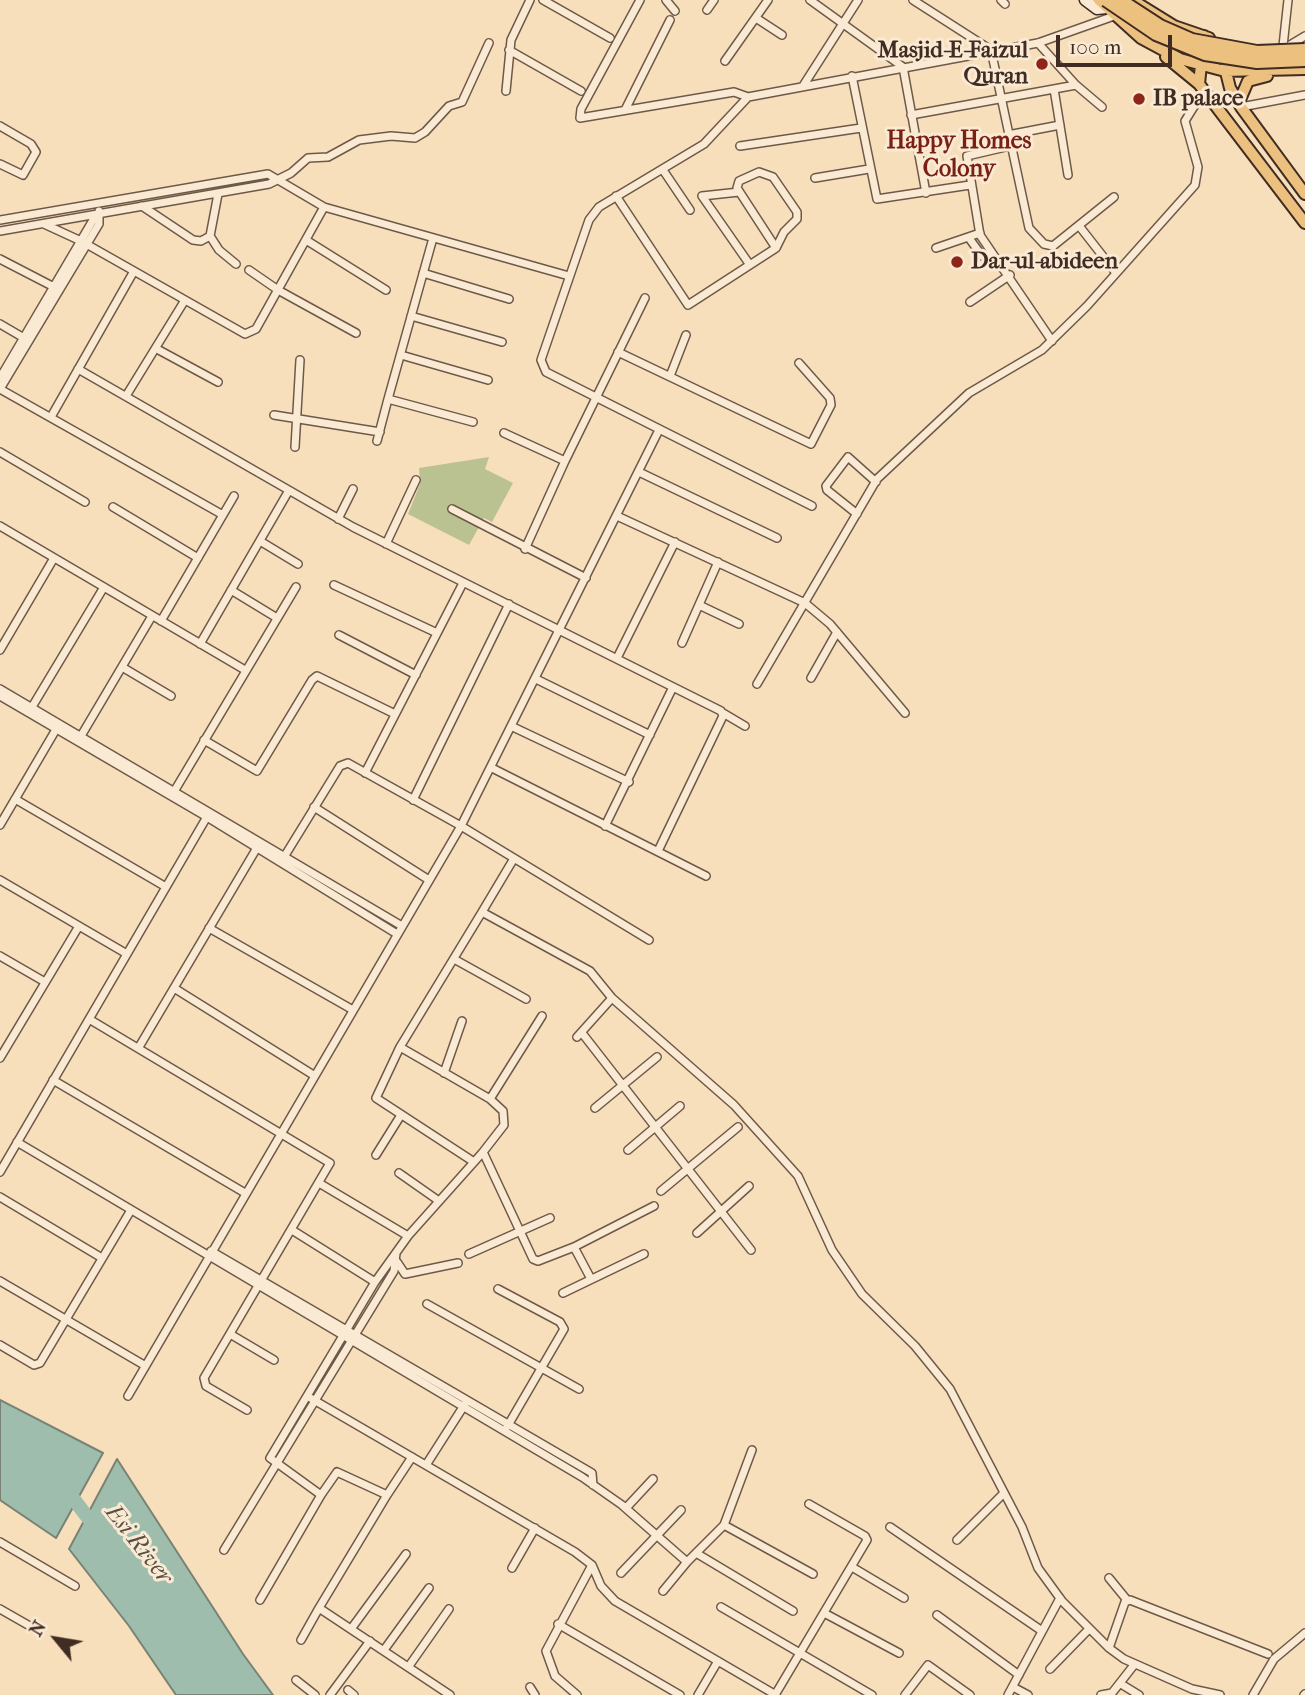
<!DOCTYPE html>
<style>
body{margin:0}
#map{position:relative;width:1305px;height:1695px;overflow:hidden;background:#f7dfbc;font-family:"IM FELL French Canon",serif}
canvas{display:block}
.north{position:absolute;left:21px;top:1604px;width:70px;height:70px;-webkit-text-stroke:5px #faead3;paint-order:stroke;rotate:300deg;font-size:19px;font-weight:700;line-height:28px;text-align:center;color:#412c23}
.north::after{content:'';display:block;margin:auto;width:24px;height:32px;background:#412c23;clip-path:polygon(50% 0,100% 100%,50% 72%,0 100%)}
.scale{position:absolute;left:1056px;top:35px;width:116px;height:32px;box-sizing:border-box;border:4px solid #412c23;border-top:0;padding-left:9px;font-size:21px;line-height:24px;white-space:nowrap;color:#412c23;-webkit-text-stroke:5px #faead3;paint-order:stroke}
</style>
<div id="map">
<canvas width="1305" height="1695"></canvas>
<div class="north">N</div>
<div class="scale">100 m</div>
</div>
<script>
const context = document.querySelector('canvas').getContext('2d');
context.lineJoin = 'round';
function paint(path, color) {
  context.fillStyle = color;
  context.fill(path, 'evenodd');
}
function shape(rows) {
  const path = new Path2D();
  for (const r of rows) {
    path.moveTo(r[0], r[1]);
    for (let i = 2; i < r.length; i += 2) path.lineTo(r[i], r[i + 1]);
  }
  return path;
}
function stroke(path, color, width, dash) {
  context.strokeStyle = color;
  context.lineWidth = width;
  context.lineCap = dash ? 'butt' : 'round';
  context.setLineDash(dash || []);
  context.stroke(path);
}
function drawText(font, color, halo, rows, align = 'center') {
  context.font = font + ' "IM FELL French Canon",serif';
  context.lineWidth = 6;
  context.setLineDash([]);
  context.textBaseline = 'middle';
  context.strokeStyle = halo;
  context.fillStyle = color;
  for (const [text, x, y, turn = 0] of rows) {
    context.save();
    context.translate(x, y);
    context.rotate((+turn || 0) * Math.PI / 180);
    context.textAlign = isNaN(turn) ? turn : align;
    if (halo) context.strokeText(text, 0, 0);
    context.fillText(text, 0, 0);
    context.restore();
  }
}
paint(shape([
 [489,457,485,469,513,483,492,522,484,518,469,545,408,514,420,484,419,468]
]), '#bbc292');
const water = shape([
 [0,1400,103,1453,56,1538,0,1500,0,1400],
 [117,1459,243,1654,273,1695,176,1695,129,1626,69,1549,117,1459]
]);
paint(water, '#9ebdac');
stroke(water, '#798375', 2);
stroke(shape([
 [66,1489,98,1531]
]), '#9ebdac', 14);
const street = shape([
 [543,0,610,38],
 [640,0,581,109,580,118,734,92,748,97],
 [666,0,675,11],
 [810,0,903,67,926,193],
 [913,0,991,50,1029,228,1044,244,1053,246,1114,197],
 [1001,0,1005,4],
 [707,10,714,0],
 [756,18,782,35],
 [1038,43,1076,85,1102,107],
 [1290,45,1305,36],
 [1283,46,1288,0],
 [509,50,581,91],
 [725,61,768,0],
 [852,76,877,199,970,185],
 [803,86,858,0],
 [1054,89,1068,175],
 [506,91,511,40,530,0],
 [1241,107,1305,95],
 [625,110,670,20],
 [911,115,1076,85],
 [0,126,31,144,36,152,23,175,0,164],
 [1008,135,1060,125],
 [740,146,861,128],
 [1010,146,967,156,980,235,1052,341],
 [663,170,690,210],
 [815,178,869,169],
 [739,192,702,196,750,265],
 [218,194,210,236,219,250,236,264],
 [616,196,688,305,776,248,784,232,797,219,797,212,773,177,759,172,739,181,737,188,776,248],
 [142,206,193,240,201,241,210,236],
 [0,220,268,174,324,207,569,276],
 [44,224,81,241,245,334,256,329,324,207],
 [1080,227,1116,273],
 [0,231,269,184,291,173,308,158,328,157,359,140,391,136,415,138,425,132,449,106,462,102,489,43],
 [433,238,388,399,473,422],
 [969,238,982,256],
 [306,240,386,290],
 [936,248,980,233],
 [0,259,54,287],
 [249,270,278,290,356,333],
 [423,273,509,299],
 [970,302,1010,275],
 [411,316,502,342],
 [0,324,24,338],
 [157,349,218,382],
 [618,352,811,444,831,405,830,398,799,363],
 [401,355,488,380],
 [78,369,353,527,721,711,723,716,658,851],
 [670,376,686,335],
 [0,378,93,220,98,219],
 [0,389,223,515],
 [0,389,99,224,99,211],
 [126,396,185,300],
 [274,415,380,432],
 [51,417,134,271],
 [504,433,565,461,525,549],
 [377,441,388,399],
 [295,447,300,360],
 [0,452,85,502],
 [565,461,645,298],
 [639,472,777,538],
 [812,506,546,372,541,360,589,220,599,207,704,144,748,97,1038,43,1114,16],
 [113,507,198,558],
 [452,509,586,578],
 [857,514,827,490,826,486,848,457,876,482],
 [617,516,805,603,830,624,905,713],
 [338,519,353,489],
 [0,526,245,670],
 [260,541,298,564],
 [386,544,416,480],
 [334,585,437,633],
 [231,590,277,618],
 [699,605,739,624],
 [161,621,234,496],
 [339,635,416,675],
 [682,643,718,562],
 [200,644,288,492],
 [0,650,54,558],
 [617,658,675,542],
 [122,667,171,696],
 [811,678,837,632],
 [536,679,650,735],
 [757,684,877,479,969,393,1042,350,1087,306,1195,185,1198,167,1185,121,1203,92],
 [0,689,402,926],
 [0,696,207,817,397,934],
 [32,707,104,587],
 [723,713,745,726],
 [513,727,629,782],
 [81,736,152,616],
 [204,740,257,771,312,680,317,676,395,714],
 [492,768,706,876],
 [365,773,463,583],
 [175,790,296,587],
 [15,799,166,887],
 [413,800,509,604],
 [314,807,429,880],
 [0,825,58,726],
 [605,826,673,687],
 [513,860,482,912,590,971,612,998],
 [281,862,340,766,348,763,461,826,649,940],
 [0,880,127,954],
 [209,928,353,1010],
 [0,956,45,982],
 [454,959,526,999],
 [174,988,315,1076],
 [89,1019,330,1163,204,1378,206,1386,247,1410],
 [582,1033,751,1250],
 [577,1037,612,998,734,1105,798,1176,832,1250,862,1294,915,1346,950,1389,1022,1527,1038,1568,1062,1601,1109,1648,1124,1659,1192,1689,1220,1695],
 [139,1047,258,846],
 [400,1047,490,1099,542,1016],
 [0,1058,79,926],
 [444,1073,462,1021],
 [53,1080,245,1193],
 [595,1108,657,1057],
 [17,1142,582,1477,622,1505,687,1562,724,1525,752,1450],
 [628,1150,680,1106],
 [483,1152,533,1259,538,1261,574,1247,654,1206],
 [376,1155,401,1115],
 [474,1162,376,1098,400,1047,482,912],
 [0,1172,208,815],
 [399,1173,439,1201],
 [319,1183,408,1236],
 [661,1191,738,1127],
 [0,1197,102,1258],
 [292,1230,375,1282],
 [697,1233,749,1186],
 [574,1247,591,1279],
 [211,1251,592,1473,593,1485],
 [469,1254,550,1218],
 [397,1262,405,1274,458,1263],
 [0,1281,144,1365],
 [498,1289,560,1322,564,1329,507,1427],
 [563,1293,644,1254],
 [427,1304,579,1389],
 [230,1334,274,1360],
 [0,1345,34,1365,40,1363,131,1210],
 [128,1396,461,826,659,430],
 [307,1396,575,1552,592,1565,601,1586,615,1601,776,1695],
 [412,1457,387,1495,337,1472,321,1495,270,1458,375,1282,408,1236,483,1152,504,1125,503,1111,490,1099],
 [426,1465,465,1404],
 [387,1495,319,1608,450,1695],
 [626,1508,653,1479],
 [724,1525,813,1574],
 [890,1527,1042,1631],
 [957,1540,1004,1493],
 [0,1542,75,1586],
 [224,1550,394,1271,396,1253],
 [696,1553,793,1611],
 [852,1567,904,1598],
 [512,1568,535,1528],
 [621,1573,681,1510],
 [1109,1578,1127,1600],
 [663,1591,687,1562],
 [260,1600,321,1495],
 [721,1607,872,1695],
 [0,1609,35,1629],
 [826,1614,899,1653],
 [937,1615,1019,1675],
 [558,1624,680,1695],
 [351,1629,406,1554],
 [301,1640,319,1608],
 [1109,1648,1125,1602,1130,1600,1268,1654],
 [384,1650,429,1588],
 [409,1666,449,1609],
 [1050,1669,1089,1629],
 [296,1680,315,1695],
 [1121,1684,1139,1695],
 [530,1687,535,1695],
 [1013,1687,1028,1695],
 [348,1690,354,1695],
 [330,1695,370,1641],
 [577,1695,555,1676,546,1651,592,1565],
 [698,1695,718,1661],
 [775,1695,867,1540,865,1536,809,1504],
 [905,1695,928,1665,970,1695],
 [1008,1695,1060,1598],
 [1101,1695,1112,1693,1134,1665],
 [1253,1695,1274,1659,1305,1633],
 [1304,1695,1305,1694]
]);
const secondary = shape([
 [1085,0,1097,9,1106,8]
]);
const primary = shape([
 [1099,0,1141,38,1180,59,1225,71,1305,69],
 [1132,0,1174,26,1209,38],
 [1204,36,1199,84,1305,223],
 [1166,57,1199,84],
 [1225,68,1230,88,1241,107,1305,194],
 [1239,102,1248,81,1267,76]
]);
stroke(street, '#6e5949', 10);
stroke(secondary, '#412c23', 13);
stroke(primary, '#412c23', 14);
stroke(street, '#faead3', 7);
stroke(secondary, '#faead3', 10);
stroke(primary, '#ecc07e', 10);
const highwayBridge = shape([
 [1106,0,1156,34,1205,54,1257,62,1305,60],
 [1120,0,1160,26,1192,40,1257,52,1305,50]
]);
stroke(highwayBridge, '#412c23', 16, []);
stroke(highwayBridge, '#ecc07e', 12);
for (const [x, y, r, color] of [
 [1042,64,7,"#8f2418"],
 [1139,99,7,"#8f2418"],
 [957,262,7,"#8f2418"]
]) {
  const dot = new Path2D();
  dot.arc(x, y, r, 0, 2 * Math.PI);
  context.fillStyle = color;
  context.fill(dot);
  stroke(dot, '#faead3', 2.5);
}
drawText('bold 23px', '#412c23', '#faead3', [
 ["Masjid-E-Faizul",1028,51,"right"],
 ["Quran",1028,77,"right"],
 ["IB palace",1153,99],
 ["Dar-ul-abideen",971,262]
], 'left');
drawText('bold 24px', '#7a1f14', '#faead3', [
 ["Happy Homes",959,142],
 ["Colony",959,170]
]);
drawText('italic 24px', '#585045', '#faead3', [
 ["Esi River",138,1545,52]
]);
</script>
